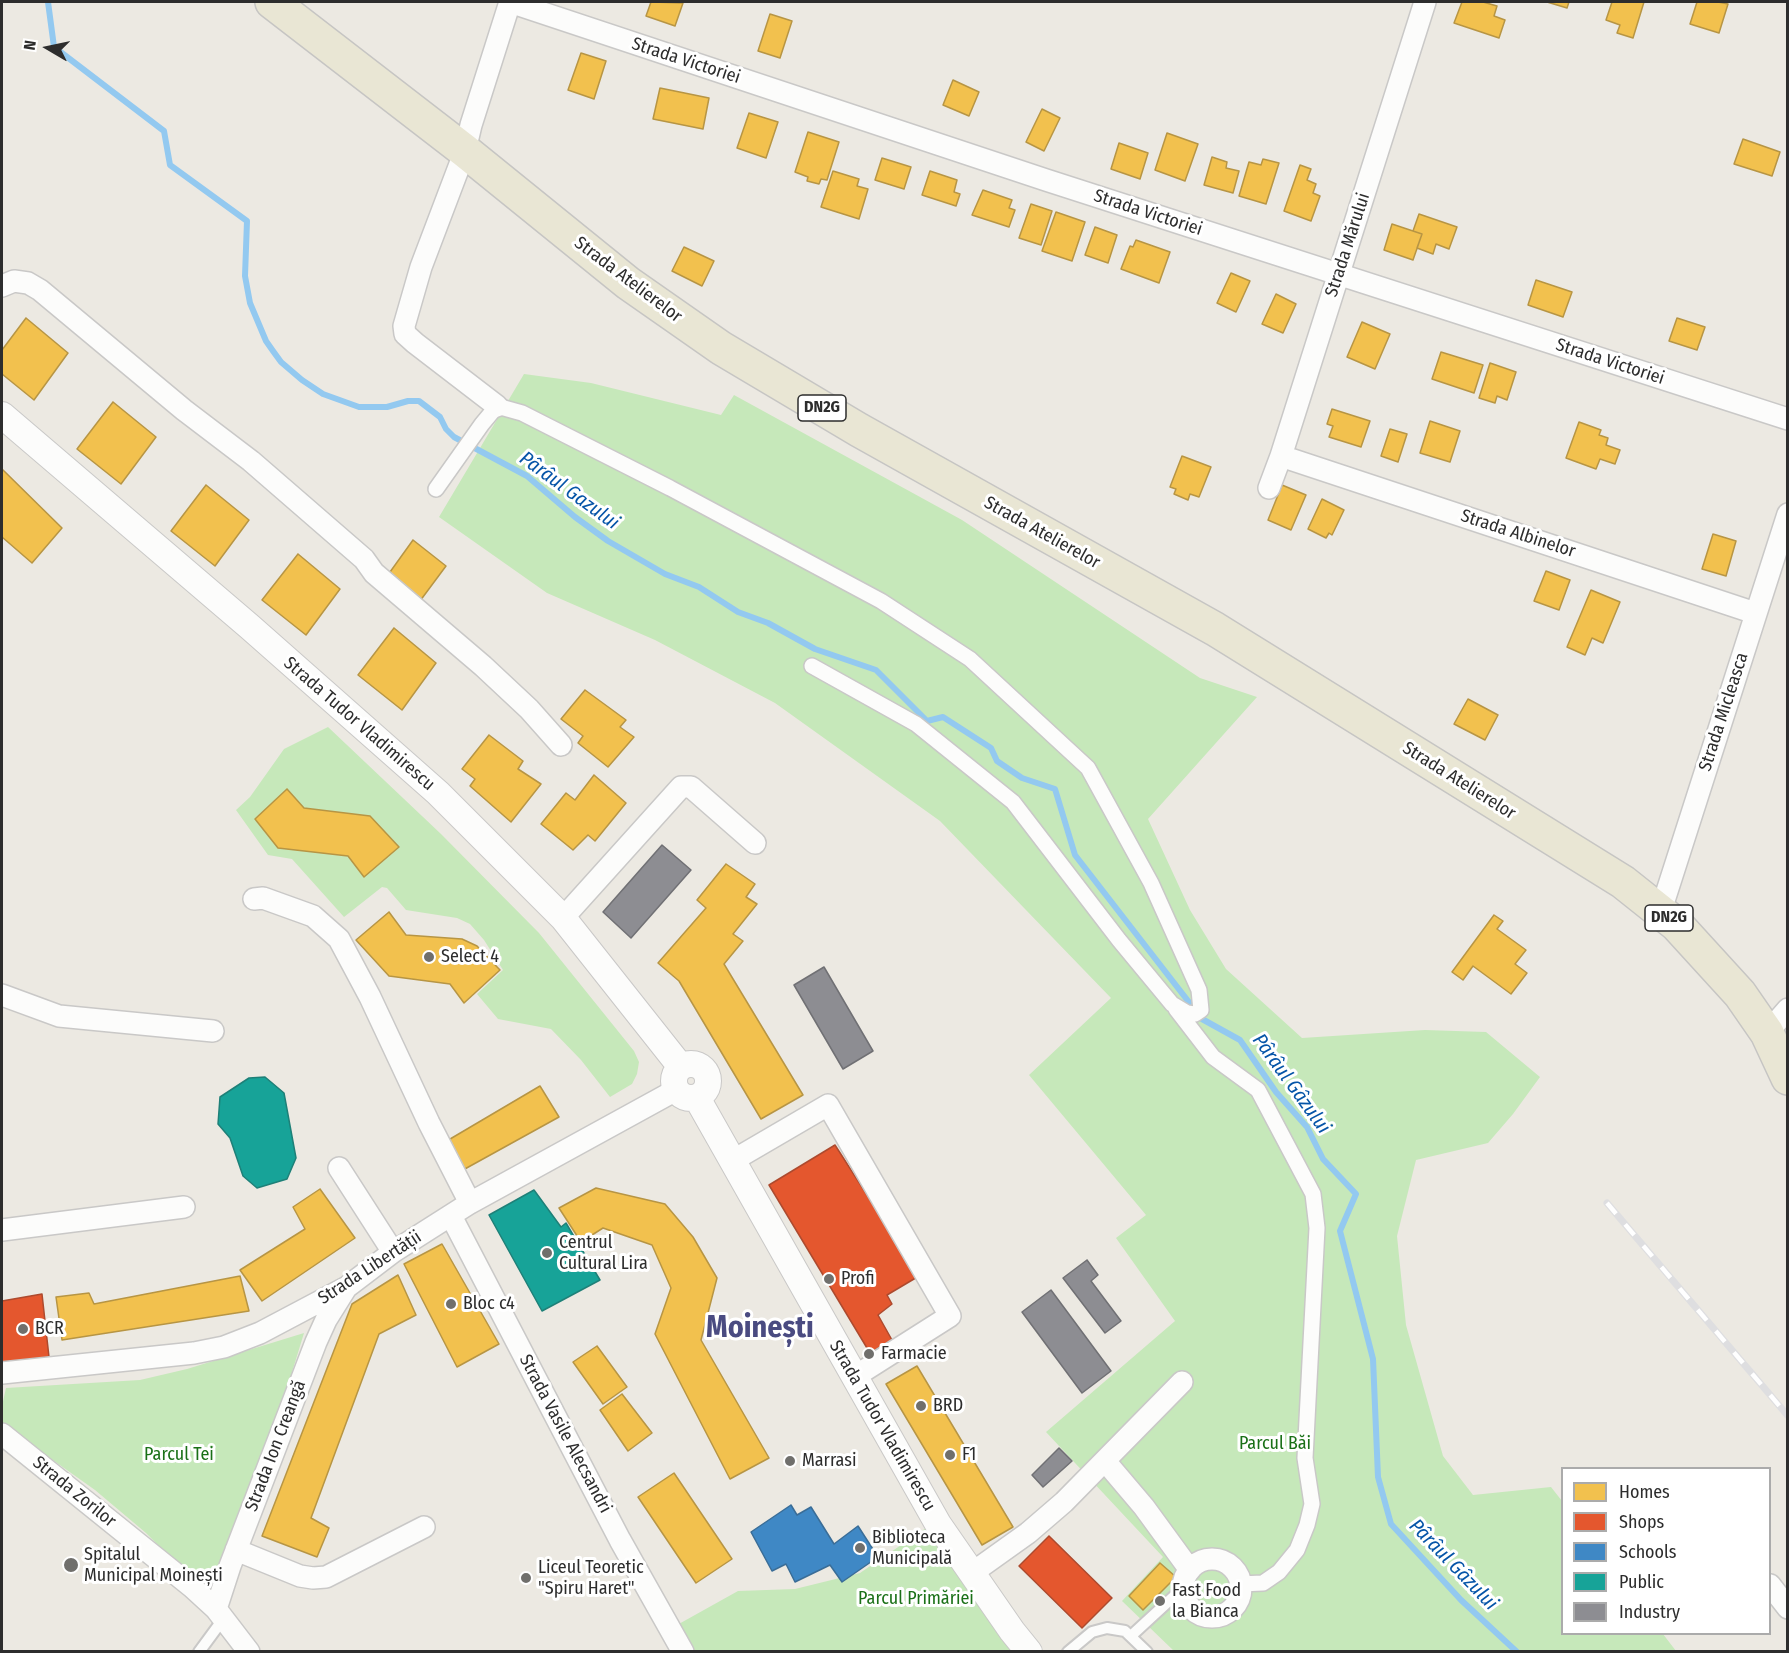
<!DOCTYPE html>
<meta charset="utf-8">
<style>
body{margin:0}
#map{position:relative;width:1789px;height:1653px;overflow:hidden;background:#ece9e2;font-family:"Fira Sans Condensed",sans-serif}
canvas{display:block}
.frame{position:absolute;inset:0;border:3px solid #2d2d2d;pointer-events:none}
.legend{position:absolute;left:1561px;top:1467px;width:210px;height:168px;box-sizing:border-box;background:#fff;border:2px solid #ababab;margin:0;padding:8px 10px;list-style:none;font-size:18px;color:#2d2d2d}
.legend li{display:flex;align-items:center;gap:12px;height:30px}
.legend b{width:30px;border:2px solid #ababab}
.north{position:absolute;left:18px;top:18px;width:60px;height:60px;-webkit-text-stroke:4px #fff;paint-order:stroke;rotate:279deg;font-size:16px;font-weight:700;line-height:24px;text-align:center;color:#2d2d2d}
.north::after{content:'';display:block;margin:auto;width:21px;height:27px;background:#2d2d2d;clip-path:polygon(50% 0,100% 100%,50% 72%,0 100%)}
</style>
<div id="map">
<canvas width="1789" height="1653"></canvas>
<div class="frame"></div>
<ul class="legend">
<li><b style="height:16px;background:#f2c14e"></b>Homes</li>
<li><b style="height:16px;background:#e4572e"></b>Shops</li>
<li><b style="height:16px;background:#3f88c5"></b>Schools</li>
<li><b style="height:16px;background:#17a398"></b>Public</li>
<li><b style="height:16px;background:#8d8d92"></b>Industry</li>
</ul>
<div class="north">N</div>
</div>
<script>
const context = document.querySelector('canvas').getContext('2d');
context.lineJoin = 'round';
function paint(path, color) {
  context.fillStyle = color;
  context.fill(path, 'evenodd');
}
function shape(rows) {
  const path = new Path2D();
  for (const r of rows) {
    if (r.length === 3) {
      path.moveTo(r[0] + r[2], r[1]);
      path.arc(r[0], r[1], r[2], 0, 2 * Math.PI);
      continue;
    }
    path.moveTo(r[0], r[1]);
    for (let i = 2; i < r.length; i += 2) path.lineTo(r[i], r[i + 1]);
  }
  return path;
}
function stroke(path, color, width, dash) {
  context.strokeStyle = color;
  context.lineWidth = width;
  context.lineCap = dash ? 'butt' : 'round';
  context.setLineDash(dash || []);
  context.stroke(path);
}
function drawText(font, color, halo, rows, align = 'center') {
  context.font = font + ' "Fira Sans Condensed",sans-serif';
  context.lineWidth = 6;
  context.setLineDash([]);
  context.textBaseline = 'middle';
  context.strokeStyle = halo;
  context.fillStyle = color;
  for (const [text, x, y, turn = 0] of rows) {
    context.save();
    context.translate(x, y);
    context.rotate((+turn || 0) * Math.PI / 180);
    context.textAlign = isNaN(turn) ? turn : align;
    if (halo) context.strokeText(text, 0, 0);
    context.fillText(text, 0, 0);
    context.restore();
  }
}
paint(shape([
 [524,374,591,383,721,415,734,395,962,520,1200,678,1257,697,1148,819,1190,910,1226,969,1302,1038,1425,1030,1486,1032,1540,1077,1513,1114,1488,1143,1416,1160,1397,1236,1406,1325,1443,1456,1473,1495,1551,1487,1562,1501,1562,1634,1663,1634,1676,1651,1174,1651,1122,1601,1163,1557,1046,1432,1175,1321,1116,1238,1146,1215,1029,1075,1111,998,940,821,775,703,655,640,547,593,439,517],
 [328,727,441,834,539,933,634,1051,639,1062,637,1074,632,1084,610,1097,581,1060,551,1029,498,1019,477,994,503,970,484,940,470,924,457,918,406,910,387,888,382,887,344,917,292,859,268,855,236,810,250,797,284,749],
 [304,1333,278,1418,228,1555,208,1595,146,1533,95,1490,2,1424,2,1406,6,1388,140,1380,187,1369],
 [929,1526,1019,1651,693,1651,677,1625,738,1591,795,1589,860,1573]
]), '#c6e8ba');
const homes = shape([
 [651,2,683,3,675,26,646,16,651,2],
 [1462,2,1483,2,1497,6,1494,16,1505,20,1499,38,1454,23,1462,2],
 [1547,2,1569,2,1567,8,1547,2],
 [1612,2,1644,2,1633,38,1617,33,1620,25,1606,20,1612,2],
 [1697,2,1718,2,1728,4,1719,33,1690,24,1697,2],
 [770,14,792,21,780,58,758,51,770,14],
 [581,53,606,61,594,99,568,90,581,53],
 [953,80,979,92,969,116,943,105,953,80],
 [660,88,709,98,703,129,653,119,660,88],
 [1042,109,1060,118,1044,151,1026,142,1042,109],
 [749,113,778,122,766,158,737,148,749,113],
 [808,132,839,142,827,180,821,179,819,184,807,181,808,177,795,172,808,132],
 [1167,133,1198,144,1185,181,1155,170,1167,133],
 [1743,139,1780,152,1772,176,1734,164,1743,139],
 [1119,143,1148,153,1140,179,1111,169,1119,143],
 [1212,157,1227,162,1226,168,1239,171,1233,193,1204,185,1212,157],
 [882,158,911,167,904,189,875,180,882,158],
 [1263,159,1279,163,1266,204,1239,196,1249,162,1261,165,1263,159],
 [1300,165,1311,169,1307,180,1316,184,1313,193,1320,196,1311,221,1284,211,1300,165],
 [833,171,859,179,857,186,868,189,859,219,821,207,833,171],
 [930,171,957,180,954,192,960,194,956,206,922,195,930,171],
 [983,190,1012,200,1009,208,1015,210,1009,227,972,215,983,190],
 [1031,204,1052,211,1041,245,1019,238,1031,204],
 [1056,212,1085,222,1072,261,1042,251,1056,212],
 [1419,214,1457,227,1449,249,1436,244,1433,254,1417,248,1422,234,1413,231,1419,214],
 [1392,224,1422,234,1413,260,1384,250,1392,224],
 [1095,227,1117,235,1108,263,1085,255,1095,227],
 [1136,240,1170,252,1159,283,1121,269,1130,246,1133,247,1136,240],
 [684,247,714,261,702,286,672,271,684,247],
 [1231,273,1250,281,1236,312,1217,303,1231,273],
 [1536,280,1572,292,1563,317,1528,305,1536,280],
 [1276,294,1296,304,1283,333,1262,324,1276,294],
 [26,318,68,353,34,400,2,374,2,350,26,318],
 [1677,318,1705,327,1697,350,1669,341,1677,318],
 [1362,322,1390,334,1375,369,1347,357,1362,322],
 [1441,352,1483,365,1474,393,1432,379,1441,352],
 [1490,363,1516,372,1507,400,1497,396,1495,403,1479,398,1490,363],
 [113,402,156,437,121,484,77,449,113,402],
 [1332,409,1370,421,1361,447,1329,437,1333,426,1327,424,1332,409],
 [1430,421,1460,431,1450,462,1420,453,1430,421],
 [1579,422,1601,430,1599,435,1608,438,1606,445,1620,450,1615,464,1600,459,1596,469,1566,458,1579,422],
 [1390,429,1407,434,1398,462,1381,456,1390,429],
 [1182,456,1211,467,1199,497,1190,494,1188,500,1174,494,1176,489,1170,487,1182,456],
 [2,469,62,528,32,563,2,537,2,469],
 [206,485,249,520,215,566,171,531,206,485],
 [1282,485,1306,495,1291,530,1268,520,1282,485],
 [1322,499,1344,510,1332,535,1329,533,1326,538,1308,529,1322,499],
 [1713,534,1736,541,1726,576,1702,569,1713,534],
 [413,540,446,566,417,605,385,579,413,540],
 [298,554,340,589,306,635,262,600,298,554],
 [1546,571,1570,580,1559,610,1534,601,1546,571],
 [1591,590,1620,602,1603,643,1592,638,1585,655,1567,647,1591,590],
 [394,628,436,663,402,710,358,675,394,628],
 [585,690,626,720,620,727,634,737,608,767,578,743,583,736,561,719,585,690],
 [1468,699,1498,715,1485,740,1454,724,1468,699],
 [489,735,523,761,518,769,541,784,511,822,470,786,475,779,462,769,489,735],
 [594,775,626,803,595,841,588,835,573,850,541,824,566,793,575,800,594,775],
 [287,789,304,808,370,816,399,847,364,877,348,856,278,848,255,819,287,789],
 [726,864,755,884,746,897,757,904,733,934,743,941,724,964,803,1095,761,1119,679,981,658,963,706,908,697,900,726,864],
 [389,912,406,935,462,939,477,946,500,970,464,1003,450,984,389,976,356,940,389,912],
 [1494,915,1503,921,1497,929,1526,950,1515,964,1527,973,1511,994,1473,966,1463,980,1452,972,1494,915],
 [540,1086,559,1117,463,1170,445,1142,540,1086],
 [596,1188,665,1204,693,1237,717,1278,701,1340,769,1458,730,1479,655,1334,671,1288,652,1245,603,1228,581,1242,559,1208,596,1188],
 [320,1189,355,1238,262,1301,240,1270,305,1229,293,1207,320,1189],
 [442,1244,499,1344,457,1367,404,1264,442,1244],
 [398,1275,416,1315,379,1334,311,1518,329,1528,317,1557,262,1536,352,1304,398,1275],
 [240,1276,249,1311,62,1340,56,1297,89,1293,94,1304,240,1276],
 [597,1346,627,1387,603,1404,573,1362,597,1346],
 [917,1366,1013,1527,982,1545,886,1384,917,1366],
 [622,1394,652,1433,628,1451,600,1410,622,1394],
 [674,1473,732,1559,696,1583,638,1497,674,1473],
 [1160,1563,1176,1577,1143,1610,1129,1596,1160,1563]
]);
paint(homes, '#f2c14e');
stroke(homes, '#b79544', 1.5);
const shops = shape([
 [835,1145,919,1276,887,1295,892,1304,878,1315,892,1340,870,1353,769,1185,835,1145],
 [42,1294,49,1357,2,1362,2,1301,42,1294],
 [1049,1536,1112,1598,1082,1628,1019,1566,1049,1536]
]);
paint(shops, '#e4572e');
stroke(shops, '#ad4a2e', 1.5);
const schools = shape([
 [791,1505,797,1515,811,1507,834,1544,858,1526,878,1557,842,1582,830,1565,795,1582,786,1564,772,1571,751,1532,791,1505]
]);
paint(schools, '#3f88c5');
stroke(schools, '#3a6d97', 1.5);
const public = shape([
 [265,1077,284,1093,296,1158,287,1179,257,1188,243,1176,230,1138,218,1124,220,1097,249,1078,265,1077],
 [534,1190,561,1227,566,1223,600,1280,542,1311,489,1215,534,1190]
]);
paint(public, '#17a398');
stroke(public, '#1e8078', 1.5);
const industry = shape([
 [662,845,691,870,631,938,603,912,662,845],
 [824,967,873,1051,843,1069,794,985,824,967],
 [1087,1260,1098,1275,1091,1281,1121,1321,1105,1333,1063,1278,1087,1260],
 [1051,1290,1111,1371,1082,1393,1022,1312,1051,1290],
 [1059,1448,1072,1461,1043,1487,1032,1475,1059,1448]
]);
paint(industry, '#8d8d92');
stroke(industry, '#707074', 1.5);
stroke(shape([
 [48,2,54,47,164,131,170,165,247,221,245,276,250,303,266,341,273,351,281,362,302,380,323,394,359,407,387,407,408,401,419,401,440,417,446,429,454,437,527,476,575,517,608,541,665,574,699,587,738,612,768,623,815,649,876,670,927,721,943,717,991,748,997,761,1022,778,1055,789,1075,855,1202,1019,1240,1040,1276,1092,1307,1127,1323,1159,1356,1194,1340,1231,1373,1359,1378,1477,1391,1524,1461,1600,1517,1652]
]), '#93c9f0', 6);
const service = shape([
 [1132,1635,1183,1588],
 [199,1652,224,1618],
 [1068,1652,1092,1632,1107,1628,1125,1631,1147,1652]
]);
const pedestrian = shape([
 [436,489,482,424,497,406,522,413,670,488,881,601,970,659,1088,768,1151,883,1199,990,1201,1010,1195,1014,1187,1013,1172,1004,1119,940,1013,802,916,724,812,666],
 [1176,1009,1213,1057,1258,1090,1313,1194,1317,1228,1305,1458,1312,1504,1307,1525,1297,1550,1279,1572,1263,1583,1240,1584]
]);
const minor = shape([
 [510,2,1046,180,1788,419],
 [2,286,14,281,28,283,40,290,184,410,251,461,364,559,374,573,483,666,529,709,561,745],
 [497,406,415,343,405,334,404,326,421,267,465,151,471,125,510,2],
 [1281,456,1755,613],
 [1269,488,1281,456,1425,2],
 [254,899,263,898,313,916,339,939,370,997,429,1123,470,1203],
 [1661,910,1788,514],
 [563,918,681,787,691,787,755,843],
 [2,995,59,1016,213,1031],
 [1767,1033,1788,1009],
 [732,1161,828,1105,950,1316,854,1377],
 [339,1168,393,1252],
 [451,1216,620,1540,683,1652],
 [2,1230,184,1207],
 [2,1373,194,1353,224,1347,260,1333,347,1287,393,1252,470,1203,676,1090],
 [2,1434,192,1587,216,1609,249,1652],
 [1105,1461,1144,1507,1190,1570],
 [236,1550,300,1576,313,1578,326,1577,424,1527],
 [1212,1588,29],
 [972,1573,1028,1533,1064,1502,1182,1382],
 [1770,1585,1788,1608],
 [216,1609,230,1566,316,1342,326,1320,346,1288]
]);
const tertiary = shape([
 [2,415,250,627,438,793,563,918,681,1067],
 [691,1081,17],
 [697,1098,938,1524,1012,1631,1029,1652]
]);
const primary = shape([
 [272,2,465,151,628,283,721,348,859,430,1215,629,1623,882,1677,925,1740,994,1767,1033,1788,1078]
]);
stroke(service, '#c9c8c7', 14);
stroke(pedestrian, '#c9c8c7', 18);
stroke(minor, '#c9c8c7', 24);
stroke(tertiary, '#c9c8c7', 28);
stroke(primary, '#c6c5c3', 36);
stroke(service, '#fcfcfb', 10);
stroke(pedestrian, '#fcfcfb', 15);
stroke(minor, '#fcfcfb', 21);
stroke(tertiary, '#fcfcfb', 26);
stroke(primary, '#e9e6d4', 33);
const rail = shape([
 [1607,1203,1788,1416]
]);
stroke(rail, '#dedee0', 7);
stroke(rail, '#fff', 4.5, [14]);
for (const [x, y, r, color] of [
 [429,957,6,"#706f6c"],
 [547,1253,6,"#706f6c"],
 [829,1279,6,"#706f6c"],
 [451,1304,6,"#706f6c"],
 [23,1329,6,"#706f6c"],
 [869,1354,6,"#706f6c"],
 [921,1406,6,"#706f6c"],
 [950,1455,6,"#706f6c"],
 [790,1461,6,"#706f6c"],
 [860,1548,6,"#706f6c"],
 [71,1565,8,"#706f6c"],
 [526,1578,6,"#706f6c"],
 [1160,1601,6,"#706f6c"]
]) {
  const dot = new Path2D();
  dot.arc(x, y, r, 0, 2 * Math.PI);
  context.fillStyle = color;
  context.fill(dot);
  stroke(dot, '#fff', 2);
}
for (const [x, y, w] of [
 [822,408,48],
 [1669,918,48]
]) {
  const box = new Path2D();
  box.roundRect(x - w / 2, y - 13, w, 26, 4.5);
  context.fillStyle = '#fff';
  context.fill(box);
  stroke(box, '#2d2d2d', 1.5);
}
drawText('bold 16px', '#2d2d2d', null, [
 ["DN2G",822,408],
 ["DN2G",1669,918]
]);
drawText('18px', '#2d2d2d', '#fff', [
 ["Strada Victoriei",686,61,18],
 ["Strada Victoriei",1148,213,18],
 ["Strada Mărului",1348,245,-72],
 ["Strada Atelierelor",628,280,37],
 ["Strada Victoriei",1610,362,18],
 ["Strada Atelierelor",1042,533,29],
 ["Strada Albinelor",1518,534,18],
 ["Strada Micleasca",1724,712,-72],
 ["Strada Tudor Vladimirescu",359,724,41],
 ["Strada Atelierelor",1459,781,32],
 ["Strada Libertății",370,1268,-33],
 ["Strada Tudor Vladimirescu",882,1426,60],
 ["Strada Vasile Alecsandri",565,1434,62],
 ["Strada Ion Creangă",276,1446,-69],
 ["Strada Zorilor",74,1492,39]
]);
drawText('18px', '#2d2d2d', '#fff', [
 ["Select 4",441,957],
 ["Centrul",559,1243],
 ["Cultural Lira",559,1264],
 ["Profi",841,1279],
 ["Bloc c4",463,1304],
 ["BCR",35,1329],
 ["Farmacie",881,1354],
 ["BRD",933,1406],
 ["F1",962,1455],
 ["Marrasi",802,1461],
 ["Biblioteca",872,1538],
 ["Municipală",872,1559],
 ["Spitalul",84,1555],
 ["Municipal Moinești",84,1576],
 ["Liceul Teoretic",538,1568],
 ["\"Spiru Haret\"",538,1589],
 ["Fast Food",1172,1591],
 ["la Bianca",1172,1612]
], 'left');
drawText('18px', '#1a7017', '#fff', [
 ["Parcul Băi",1275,1444],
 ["Parcul Tei",179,1455],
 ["Parcul Primăriei",916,1599]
]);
drawText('italic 20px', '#0655a8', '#fff', [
 ["Pârâul Gazului",569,491,36],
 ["Pârâul Gâzului",1291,1084,54],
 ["Pârâul Gâzului",1453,1565,46]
]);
drawText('bold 30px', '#4a4b81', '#fff', [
 ["Moinești",760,1329]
]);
</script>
